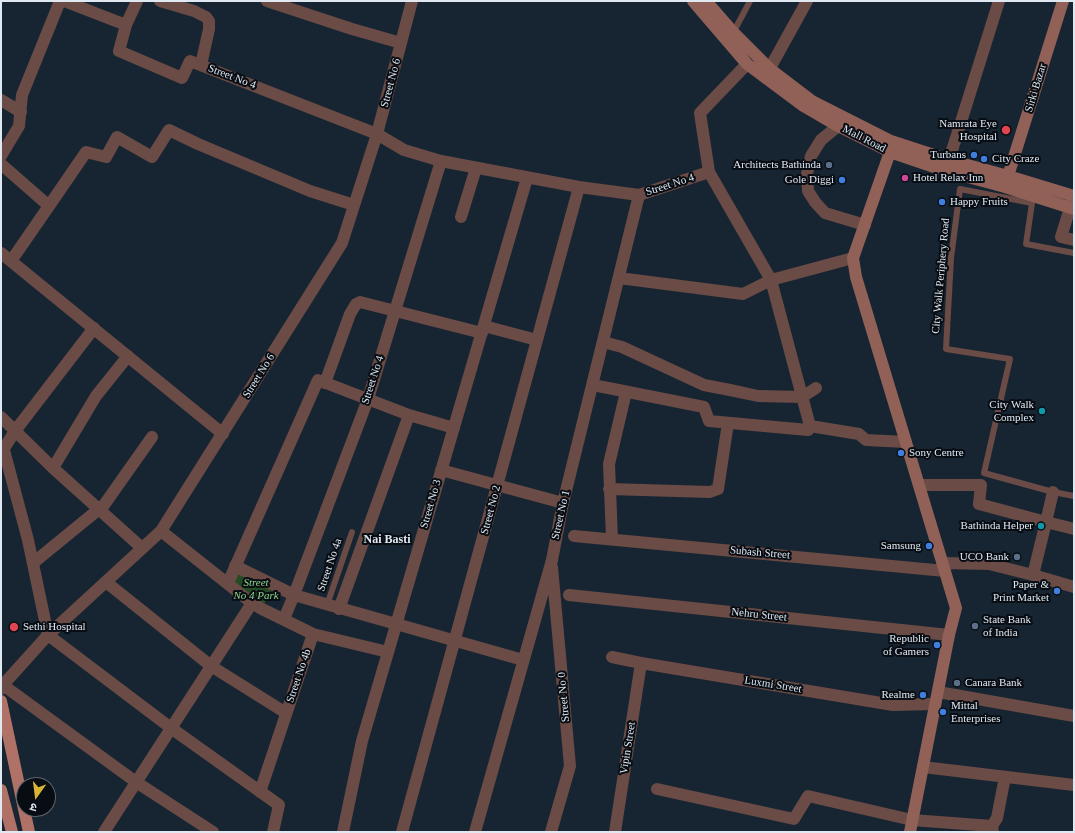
<!DOCTYPE html>
<meta charset="utf-8">
<style>
body{margin:0}
#map{position:relative;width:1075px;height:833px;overflow:hidden;background:#172532;font-family:"Times New Roman","Noto Sans Devanagari",serif}
canvas{display:block}
.frame{position:absolute;inset:0;border:2px solid #e0e9f2;pointer-events:none}
.north{position:absolute;left:16px;top:777px;width:40px;height:40px;box-sizing:border-box;background:#080d13;border:1px solid #5e656c;border-radius:50%;rotate:194deg;font-size:11px;font-weight:700;line-height:16px;text-align:center;color:#e0e9f2}
.north::after{content:'';display:block;margin:auto;width:14px;height:18px;background:#d7b434;clip-path:polygon(50% 0,100% 100%,50% 72%,0 100%)}
</style>
<div id="map">
<canvas width="1075" height="833"></canvas>
<div class="frame"></div>
<div class="north">उ</div>
</div>
<script>
const context = document.querySelector('canvas').getContext('2d');
context.lineJoin = 'round';
function paint(path, color) {
  context.fillStyle = color;
  context.fill(path, 'evenodd');
}
function shape(rows) {
  const path = new Path2D();
  for (const r of rows) {
    path.moveTo(r[0], r[1]);
    for (let i = 2; i < r.length; i += 2) path.lineTo(r[i], r[i + 1]);
  }
  return path;
}
function stroke(path, color, width, dash) {
  context.strokeStyle = color;
  context.lineWidth = width;
  context.lineCap = dash ? 'butt' : 'round';
  context.setLineDash(dash || []);
  context.stroke(path);
}
function drawText(font, color, halo, rows, align = 'center') {
  context.font = font + ' "Times New Roman",serif';
  context.lineWidth = 4;
  context.setLineDash([]);
  context.textBaseline = 'middle';
  context.strokeStyle = halo;
  context.fillStyle = color;
  for (const [text, x, y, turn = 0] of rows) {
    context.save();
    context.translate(x, y);
    context.rotate((+turn || 0) * Math.PI / 180);
    context.textAlign = isNaN(turn) ? turn : align;
    if (halo) context.strokeText(text, 0, 0);
    context.fillText(text, 0, 0);
    context.restore();
  }
}
paint(shape([
 [235,566,273,585,262,609,228,583]
]), '#254b23');
stroke(shape([
 [733,33,750,1],
 [1074,253,1026,244,1032,203,960,189,951,258,946,349,1010,359,984,473,1053,492,1074,496],
 [327,605,352,532]
]), '#6a4b45', 6);
stroke(shape([
 [64,1,126,25,119,51,182,78,190,61,377,134,404,150,441,161,579,187,639,195,709,172],
 [160,1,194,11,206,17,209,21,209,29,201,65],
 [267,1,352,29,401,43],
 [126,25,137,1],
 [747,64,700,113,709,172,771,280,853,258],
 [765,77,807,1],
 [1,100,21,112],
 [838,126,821,140,811,156,807,174,808,191,815,202,825,213,865,225],
 [1,156,19,126,22,95,60,1],
 [949,160,999,1],
 [1,164,49,206,11,261],
 [1073,198,1061,237,1074,240],
 [49,206,86,152,106,157,117,137,152,157,169,130,198,144,310,191,354,205],
 [461,217,476,168],
 [1,253,223,434],
 [619,278,743,294,771,280,810,426],
 [484,326,537,340],
 [603,342,622,347,704,385,730,390,758,396,802,397,816,388],
 [325,383,350,314,356,304,360,302,482,333],
 [593,385,704,407,709,421,808,430,810,426,859,434,866,440,906,442],
 [1,417,53,468,142,548],
 [4,450,28,540,48,635,171,728,279,805,273,832],
 [1,453,15,431,94,328],
 [53,468,96,396,128,356],
 [441,470,563,503],
 [919,485,981,485,979,504,1046,522,1033,575],
 [609,489,710,492,718,489,728,423],
 [1053,492,1046,522,1074,529],
 [574,536,945,571],
 [612,539,609,464,626,392],
 [33,563,104,505,152,437],
 [943,563,989,564,1033,575,1074,587],
 [235,566,294,595,523,660],
 [106,582,211,666,286,713],
 [228,583,318,380,409,415,454,428],
 [569,595,949,635],
 [252,603,262,609,313,634],
 [339,609,409,415],
 [284,619,294,595,368,399,441,161],
 [612,657,641,663,893,705,935,704],
 [3,685,136,782,213,832],
 [1,689,3,685,48,635,161,531,342,243,377,134,412,1],
 [938,692,1074,716],
 [923,767,1074,785],
 [657,789,794,819,808,796,912,820,992,826],
 [260,792,313,634,388,652],
 [104,832,252,603,161,531],
 [343,832,362,741,527,178],
 [402,832,579,187],
 [475,832,552,560,563,503,639,195],
 [551,832,570,766,552,567],
 [615,832,641,663],
 [993,832,992,826,997,818,1005,777]
]), '#6a4b45', 12);
stroke(shape([
 [693,1,747,64,802,105,838,126,890,152,946,171,1005,187,1074,209],
 [706,1,733,32,770,69,812,101,891,141,949,160,1008,176,1074,196],
 [890,152,853,258,856,277,956,608,949,635,910,832],
 [1008,176,1063,1]
]), '#916158', 12);
stroke(shape([
 [1,701,24,809],
 [1,790,12,832],
 [24,809,29,832]
]), '#b07166', 12);
for (const [x, y, r, color] of [
 [1006,130,5,"#e0444e"],
 [974,155,4,"#3f7fe0"],
 [984,159,4,"#3f7fe0"],
 [829,165,4,"#5c6f8a"],
 [905,178,4,"#d1479c"],
 [842,180,4,"#3f7fe0"],
 [942,202,4,"#3f7fe0"],
 [1042,411,4,"#0f9aa8"],
 [901,453,4,"#3f7fe0"],
 [1041,526,4,"#0f9aa8"],
 [929,546,4,"#3f7fe0"],
 [1017,557,4,"#5c6f8a"],
 [1057,591,4,"#3f7fe0"],
 [975,626,4,"#5c6f8a"],
 [14,627,5,"#e0444e"],
 [937,645,4,"#3f7fe0"],
 [957,683,4,"#5c6f8a"],
 [923,695,4,"#3f7fe0"],
 [943,712,4,"#3f7fe0"]
]) {
  const dot = new Path2D();
  dot.arc(x, y, r, 0, 2 * Math.PI);
  context.fillStyle = color;
  context.fill(dot);
  stroke(dot, '#080d13', 1.5);
}
drawText('11px', '#e0e9f2', '#080d13', [
 ["Street No 4",232,77,21],
 ["Street No 6",391,83,-75],
 ["Sirki Bazar",1036,88,-73],
 ["Mall Road",864,139,27],
 ["Street No 4",670,185,-18],
 ["City Walk Periphery Road",941,276,-85],
 ["Street No 6",259,376,-58],
 ["Street No 4",373,380,-72],
 ["Street No 3",431,504,-74],
 ["Street No 2",491,510,-75],
 ["Street No 1",561,515,-77],
 ["Subash Street",760,553,5],
 ["Street No 4a",330,565,-71],
 ["Nehru Street",759,615,6],
 ["Street No 4b",299,676,-71],
 ["Luxmi Street",773,685,9],
 ["Street No 0",564,697,-95],
 ["Vipin Street",628,748,-81]
]);
drawText('11px', '#e0e9f2', '#080d13', [
 ["Namrata Eye",997,124],
 ["Hospital",997,137],
 ["Turbans",966,155],
 ["City Craze",992,159,"left"],
 ["Architects Bathinda",821,165],
 ["Hotel Relax Inn",913,178,"left"],
 ["Gole Diggi",834,180],
 ["Happy Fruits",950,202,"left"],
 ["City Walk",1034,405],
 ["Complex",1034,418],
 ["Sony Centre",909,453,"left"],
 ["Bathinda Helper",1033,526],
 ["Samsung",921,546],
 ["UCO Bank",1009,557],
 ["Paper &",1049,585],
 ["Print Market",1049,598],
 ["State Bank",983,620,"left"],
 ["of India",983,633,"left"],
 ["Sethi Hospital",23,627,"left"],
 ["Republic",929,639],
 ["of Gamers",929,652],
 ["Canara Bank",965,683,"left"],
 ["Realme",915,695],
 ["Mittal",951,706,"left"],
 ["Enterprises",951,719,"left"]
], 'right');
drawText('italic 11px', '#92d88c', '#080d13', [
 ["Street",256,583],
 ["No 4 Park",256,596]
]);
drawText('bold 12px', '#e0e9f2', '#080d13', [
 ["Nai Basti",387,540]
]);
</script>
